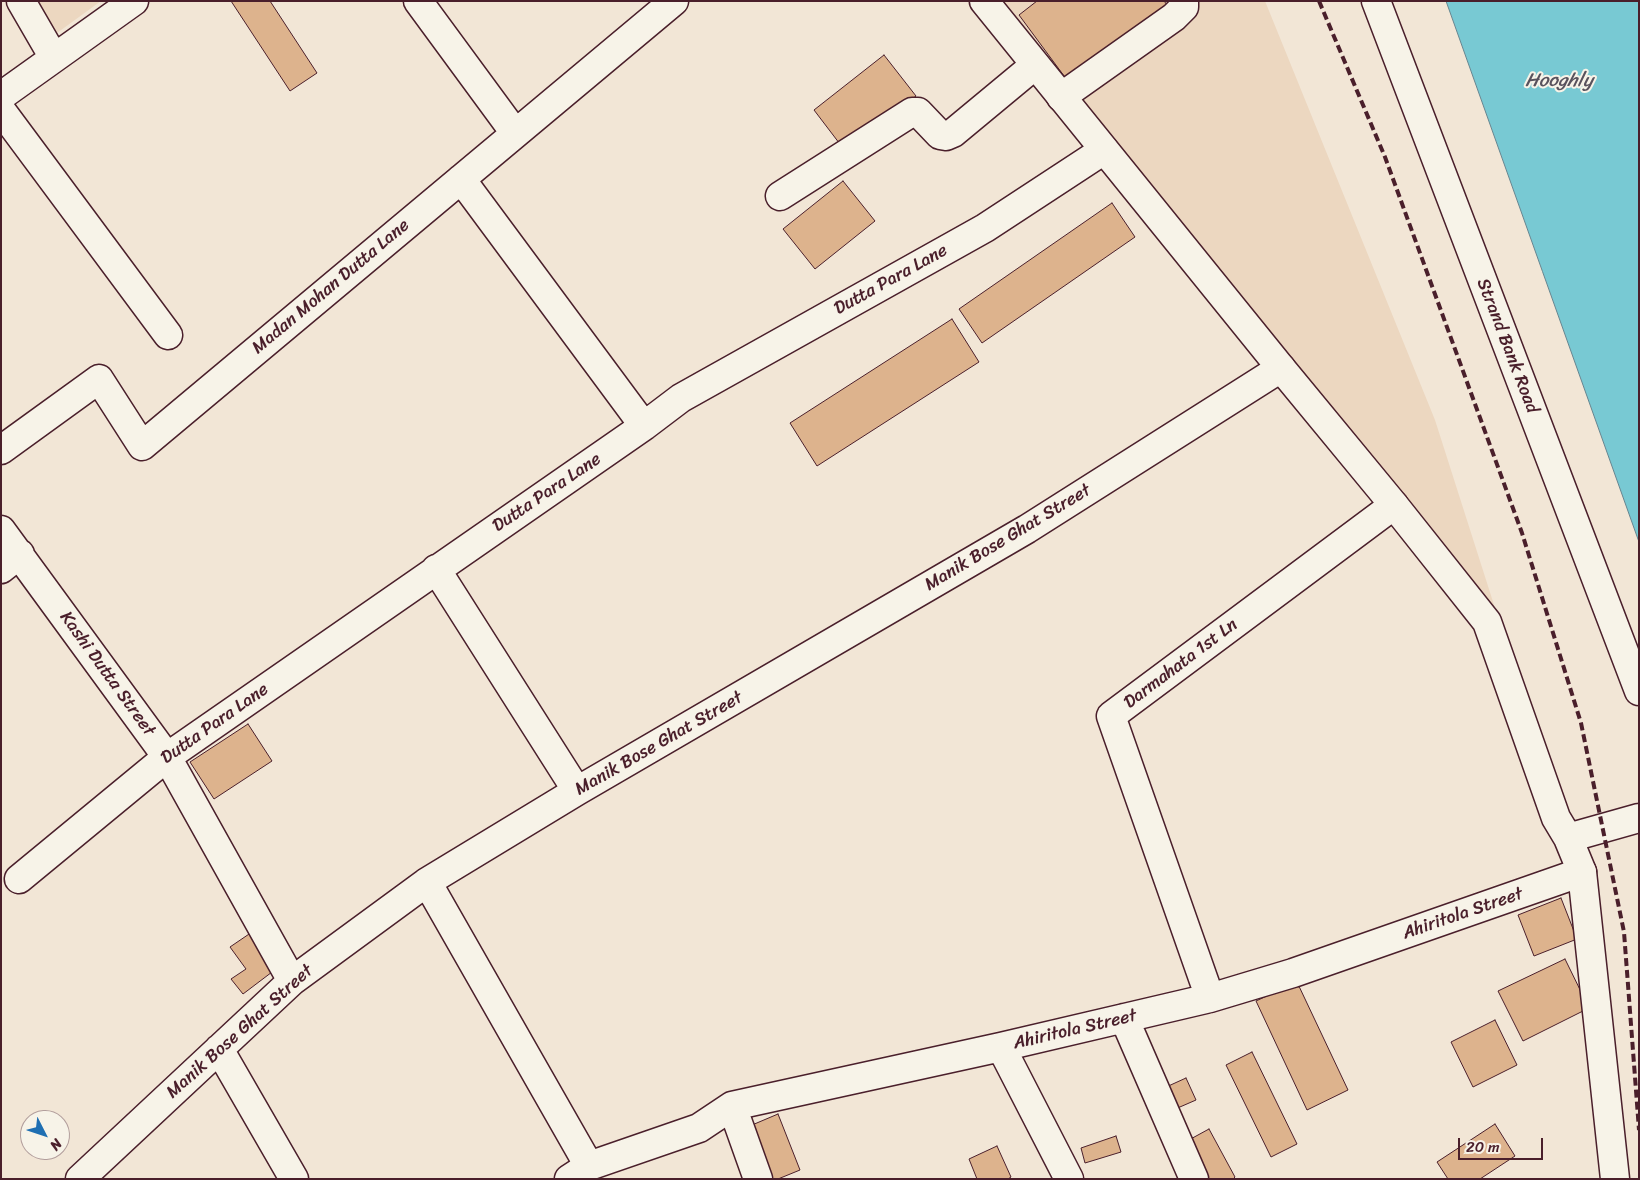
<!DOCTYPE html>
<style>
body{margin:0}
#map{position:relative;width:1640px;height:1180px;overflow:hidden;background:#f2e6d6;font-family:Sriracha,sans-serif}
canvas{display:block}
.frame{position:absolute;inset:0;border:2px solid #4a1f2b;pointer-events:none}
.north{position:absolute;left:20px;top:1110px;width:50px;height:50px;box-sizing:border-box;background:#f7f3e8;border:1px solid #b29e9c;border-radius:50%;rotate:131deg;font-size:14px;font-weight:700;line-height:20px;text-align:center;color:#4a1f2b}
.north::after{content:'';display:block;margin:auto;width:18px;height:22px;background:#1f6fb2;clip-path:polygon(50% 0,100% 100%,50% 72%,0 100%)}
.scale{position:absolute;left:1458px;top:1138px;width:85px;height:22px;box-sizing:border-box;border:2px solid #4a1f2b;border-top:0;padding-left:6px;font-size:15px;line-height:18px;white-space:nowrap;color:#4a1f2b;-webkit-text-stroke:4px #f7f3e8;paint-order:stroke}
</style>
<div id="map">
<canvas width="1640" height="1180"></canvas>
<div class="frame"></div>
<div class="north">N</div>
<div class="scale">20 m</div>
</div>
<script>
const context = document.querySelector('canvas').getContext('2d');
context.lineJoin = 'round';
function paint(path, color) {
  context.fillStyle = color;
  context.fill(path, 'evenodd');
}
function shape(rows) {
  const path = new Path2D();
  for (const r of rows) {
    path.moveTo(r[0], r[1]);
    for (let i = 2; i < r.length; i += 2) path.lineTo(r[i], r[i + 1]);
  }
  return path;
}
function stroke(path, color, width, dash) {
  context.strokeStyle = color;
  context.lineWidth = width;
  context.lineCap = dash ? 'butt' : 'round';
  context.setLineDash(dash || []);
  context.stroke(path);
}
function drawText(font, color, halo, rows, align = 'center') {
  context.font = font + ' Sriracha,sans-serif';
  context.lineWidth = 4;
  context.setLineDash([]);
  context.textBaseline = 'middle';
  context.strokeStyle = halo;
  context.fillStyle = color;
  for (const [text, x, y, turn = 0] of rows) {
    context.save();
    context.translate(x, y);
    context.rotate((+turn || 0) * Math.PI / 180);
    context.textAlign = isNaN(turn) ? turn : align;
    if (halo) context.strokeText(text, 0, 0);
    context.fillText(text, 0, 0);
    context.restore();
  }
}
paint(shape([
 [35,1,101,1,57,33],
 [992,1,1265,1,1435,420,1495,608]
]), '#ecd7c0');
const water = shape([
 [1446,1,1639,1,1639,542,1446,1]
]);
paint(water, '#78c9d3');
stroke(water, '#668590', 1);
const building = shape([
 [231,1,270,1,317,73,290,91,231,1],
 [1037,1,1164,1,1168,6,1067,80,1019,15,1037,1],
 [884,55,916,96,846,152,814,110,884,55],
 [843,181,875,221,815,269,783,229,843,181],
 [1112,203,1135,237,982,343,959,309,1112,203],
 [952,319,979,362,817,466,790,423,952,319],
 [248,724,272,761,214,799,190,762,248,724],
 [1561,898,1577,939,1534,956,1518,915,1561,898],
 [255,930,276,969,243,994,231,979,246,969,230,947,255,930],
 [1565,959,1589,1008,1523,1041,1498,991,1565,959],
 [1297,982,1348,1090,1307,1110,1256,1001,1297,982],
 [1495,1020,1517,1065,1473,1087,1451,1042,1495,1020],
 [1252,1052,1297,1144,1271,1157,1226,1065,1252,1052],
 [1186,1078,1196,1100,1173,1110,1164,1088,1186,1078],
 [778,1114,800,1170,778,1179,765,1179,745,1128,778,1114],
 [1495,1124,1515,1156,1480,1179,1448,1179,1437,1162,1495,1124],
 [1209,1129,1235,1177,1233,1179,1207,1179,1187,1141,1209,1129],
 [1116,1136,1121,1152,1085,1163,1081,1148,1116,1136],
 [997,1146,1011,1177,1008,1179,977,1179,969,1159,997,1146]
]);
paint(building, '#ddb38d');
stroke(building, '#4a1f2b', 1);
const minor = shape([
 [21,1,54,58],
 [418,1,515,133],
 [1,96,134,1],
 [1061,97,1174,17,1184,7,1184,1],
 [1,110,168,335],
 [461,179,644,426],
 [780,196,912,112,918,112,940,135,946,136,953,133,1035,65],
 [1,450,99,379,142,446,674,1],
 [1,530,167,757,292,981],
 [1,569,20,554],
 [436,569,577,791],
 [19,879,167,757,644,426,681,398,985,228,1104,150],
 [427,882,589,1166],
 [1210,998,1111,716,1394,505],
 [1124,1018,1194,1179],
 [1001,1047,1069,1179],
 [219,1049,294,1179],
 [732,1106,758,1179],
 [80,1179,292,981,427,882,577,791,1027,529,1281,368],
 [569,1179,589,1166,699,1128,732,1106,1001,1047,1210,998,1293,973,1582,872]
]);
const major = shape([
 [984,1,1281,368,1394,505,1487,622,1556,818,1568,838,1582,872,1615,1179],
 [1376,1,1639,691],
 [1568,838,1639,818]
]);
stroke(minor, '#4a1f2b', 31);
stroke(major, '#4a1f2b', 31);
stroke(minor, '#f7f3e8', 28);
stroke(major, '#f7f3e8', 28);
stroke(shape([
 [1319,1,1385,157,1522,533,1581,723,1624,932,1639,1130]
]), '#4a1f2b', 4, [8, 4]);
drawText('18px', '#4a1f2b', '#f7f3e8', [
 ["Dutta Para Lane",891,280,-29],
 ["Madan Mohan Dutta Lane",331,287,-40],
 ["Strand Bank Road",1507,346,69],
 ["Dutta Para Lane",547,493,-34],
 ["Manik Bose Ghat Street",1008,538,-31],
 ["Darmahata 1st Ln",1181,664,-37],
 ["Kashi Dutta Street",107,674,54],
 ["Dutta Para Lane",215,724,-35],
 ["Manik Bose Ghat Street",659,744,-30],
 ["Ahiritola Street",1463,914,-19],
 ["Ahiritola Street",1075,1030,-13],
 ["Manik Bose Ghat Street",240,1032,-42]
]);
drawText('italic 19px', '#58525d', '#f7f3e8', [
 ["Hooghly",1559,81]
]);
</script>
